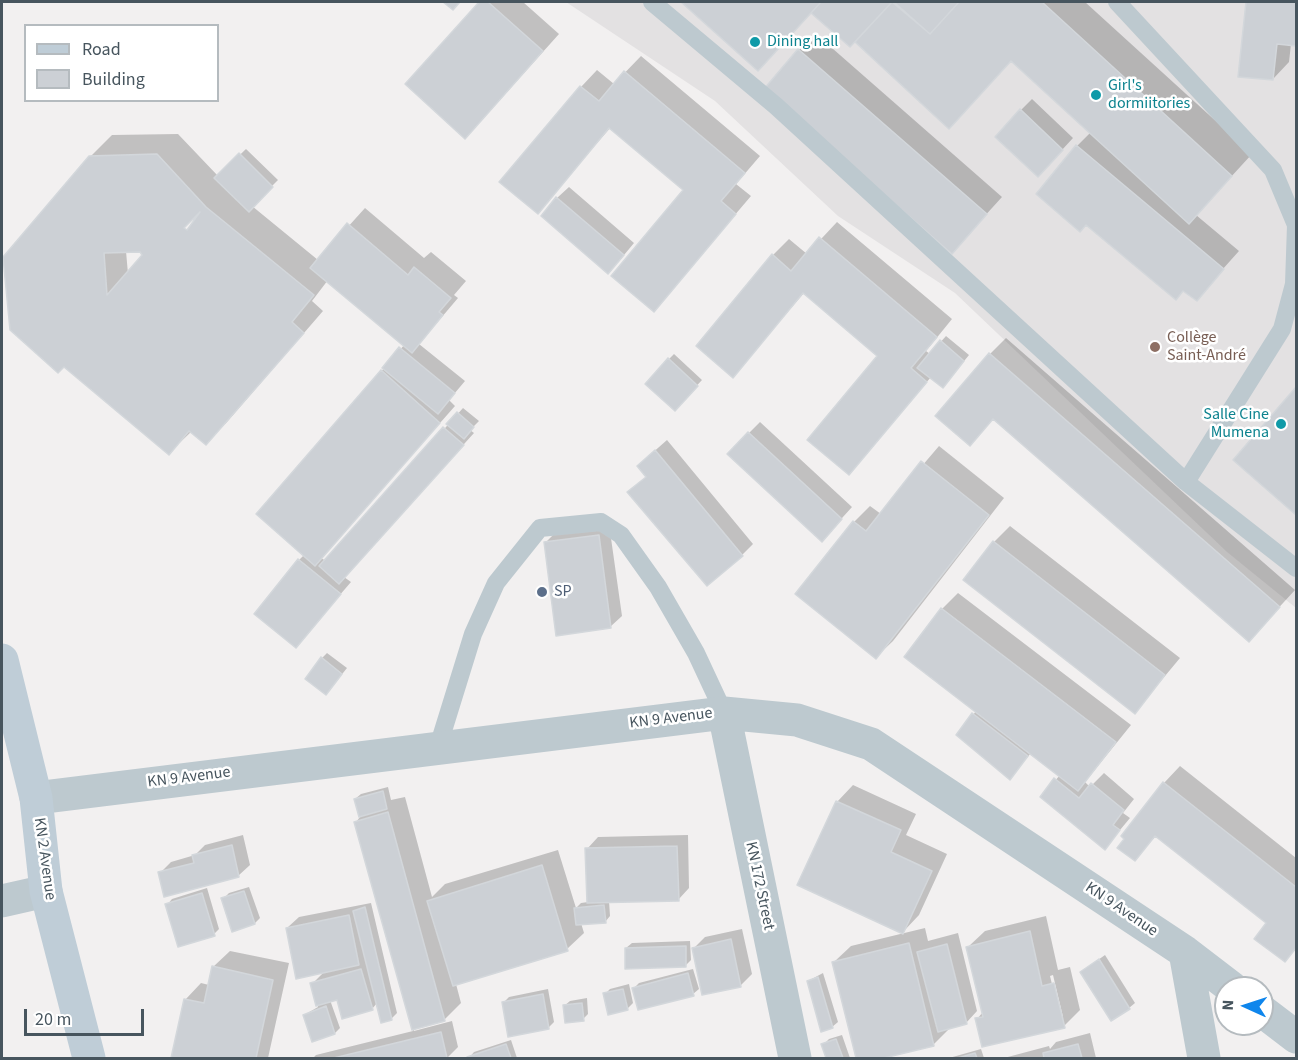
<!DOCTYPE html>
<meta charset="utf-8">
<style>
body{margin:0}
#map{position:relative;width:1298px;height:1060px;overflow:hidden;background:#f2f0f0;font-family:"Source Sans 3",sans-serif}
canvas{display:block}
.frame{position:absolute;inset:0;border:3px solid #47555e;pointer-events:none}
.legend{position:absolute;left:24px;top:24px;width:195px;height:78px;box-sizing:border-box;background:#fff;border:2px solid #b5bbbf;margin:0;padding:8px 10px;list-style:none;font-size:18px;color:#47555e}
.legend li{display:flex;align-items:center;gap:12px;height:30px}
.legend b{width:30px;border:2px solid #b5bbbf}
.north{position:absolute;left:1214px;top:976px;width:60px;height:60px;box-sizing:border-box;background:#fff;border:2px solid #b5bbbf;border-radius:50%;rotate:273deg;font-size:16px;font-weight:700;line-height:24px;text-align:center;color:#47555e}
.north::after{content:'';display:block;margin:auto;width:21px;height:27px;background:#0f86ec;clip-path:polygon(50% 0,100% 100%,50% 72%,0 100%)}
.scale{position:absolute;left:24px;top:1009px;width:120px;height:27px;box-sizing:border-box;border:3px solid #47555e;border-top:0;padding-left:8px;font-size:18px;line-height:21px;white-space:nowrap;color:#47555e;-webkit-text-stroke:4px #fff;paint-order:stroke}
</style>
<div id="map">
<canvas width="1298" height="1060"></canvas>
<div class="frame"></div>
<ul class="legend">
<li><b style="height:8px;background:#bfcdd7"></b>Road</li>
<li><b style="height:16px;background:#ccd0d5"></b>Building</li>
</ul>
<div class="north">N</div>
<div class="scale">20 m</div>
</div>
<script>
const context = document.querySelector('canvas').getContext('2d');
context.lineJoin = 'round';
function paint(path, color) {
  context.fillStyle = color;
  context.fill(path, 'evenodd');
}
function shape(rows) {
  const path = new Path2D();
  for (const r of rows) {
    path.moveTo(r[0], r[1]);
    for (let i = 2; i < r.length; i += 2) path.lineTo(r[i], r[i + 1]);
  }
  return path;
}
function stroke(path, color, width, dash) {
  context.strokeStyle = color;
  context.lineWidth = width;
  context.lineCap = dash ? 'butt' : 'round';
  context.setLineDash(dash || []);
  context.stroke(path);
}
function drawText(font, color, halo, rows, align = 'center') {
  context.font = font + ' "Source Sans 3",sans-serif';
  context.lineWidth = 5;
  context.setLineDash([]);
  context.textBaseline = 'middle';
  context.strokeStyle = halo;
  context.fillStyle = color;
  for (const [text, x, y, turn = 0] of rows) {
    context.save();
    context.translate(x, y);
    context.rotate((+turn || 0) * Math.PI / 180);
    context.textAlign = isNaN(turn) ? turn : align;
    if (halo) context.strokeText(text, 0, 0);
    context.fillText(text, 0, 0);
    context.restore();
  }
}
paint(shape([
 [566,2,1296,2,1296,608,1227,552,955,293,838,216,715,101]
]), '#e3e1e2');
paint(shape([
 [481,2,523,2,559,34,481,121,407,84],
 [684,2,1085,2,1252,154,1196,215,1239,251,1196,299,1184,289,1077,146,1091,132,1012,59,949,127,855,40,850,45,812,12,758,69],
 [1247,2,1296,2,1296,44,1291,44,1289,62,1273,79,1240,75],
 [816,34,1002,197,952,252,799,50],
 [641,56,760,156,736,184,751,196,654,310,685,190,611,127,537,212,581,87,597,70,614,84],
 [1032,99,1073,138,1049,164,1021,110],
 [178,134,218,176,246,149,278,180,252,206,318,260,365,208,424,258,431,252,466,281,454,295,458,298,419,344,465,381,449,400,455,406,321,558,326,561,463,408,479,421,470,430,474,433,344,577,351,582,296,646,299,560,304,555,258,514,405,344,328,280,312,301,323,311,227,422,206,443,192,431,169,453,64,365,90,157,112,135],
 [197,212,200,215,188,232,182,228],
 [140,250,144,255,128,274,126,251],
 [569,187,634,243,619,261,557,198],
 [837,222,952,319,926,351,930,354,946,336,969,355,948,381,931,377,849,473,879,355,804,293,733,375,773,255,789,239,807,254],
 [1006,338,1295,590,1249,640,994,418,970,444,990,354],
 [674,354,702,380,675,409,669,359],
 [1296,389,1296,513,1236,460],
 [760,422,852,507,833,528,749,433],
 [667,440,753,544,742,555,629,492,647,476,650,455],
 [939,446,1004,498,893,641,876,657,854,522,870,506,881,514],
 [609,524,622,616,610,627,545,543,556,532],
 [1010,526,1180,658,1135,712,994,542],
 [958,593,1131,725,1085,782,1090,787,1104,773,1134,799,1123,813,1130,818,1105,848,1042,796,1060,775,1031,753,1010,778,958,735,976,711,942,609],
 [327,653,347,668,331,688,322,658],
 [1180,766,1296,858,1296,949,1285,960,1269,923,1157,835,1134,859,1164,783],
 [853,785,916,814,906,835,947,854,919,915,903,932,837,802],
 [388,787,391,800,405,797,432,897,445,884,558,850,576,908,581,903,588,902,587,849,598,837,688,835,689,888,678,900,609,901,610,916,605,922,581,923,584,933,567,949,456,984,461,1003,445,1019,413,1028,414,1031,452,1021,458,1047,447,1058,313,1058,316,1055,413,1031,356,822,360,817,355,799,361,794],
 [243,835,250,865,238,876,160,873,171,862,195,855,205,845],
 [249,887,260,918,255,923,223,899,229,893],
 [207,888,219,929,214,934,167,905,172,899],
 [371,903,397,1013,391,1019,377,1003,372,1009,338,998,330,1000,340,1028,335,1033,304,1015,318,1007,312,984,325,971,287,928,299,917],
 [1046,916,1058,970,1070,967,1080,1010,1064,1026,977,1019,983,1012,968,947,985,931],
 [1053,975,1063,1017,1060,1017,1050,976],
 [925,928,928,941,958,933,977,1011,966,1023,950,1028,933,1045,878,1058,858,1058,834,962,851,946],
 [742,929,752,974,741,985,694,948,705,937],
 [690,941,691,960,685,966,626,948,632,943],
 [230,951,289,963,268,1058,172,1058,185,1000,201,983,209,985,213,967],
 [1105,955,1135,1003,1129,1008,1081,972],
 [693,969,699,989,693,994,634,988,639,983],
 [823,973,838,1022,832,1027,808,981],
 [629,984,633,1003,627,1009,605,994,610,989],
 [548,989,554,1022,549,1027,503,1003,509,997],
 [587,998,588,1014,583,1019,564,1006,570,1001],
 [1090,1033,1096,1058,1004,1058,1049,1046,1050,1049,1056,1042],
 [842,1035,850,1058,828,1058,823,1045,829,1039],
 [511,1040,517,1058,469,1058,474,1052],
 [981,1049,984,1058,949,1058]
]), '#0003');
const building = shape([
 [443,2,460,2,453,10,443,2],
 [479,2,488,2,543,51,465,139,405,84,479,2],
 [681,2,821,2,758,71,681,2],
 [821,2,892,2,850,47,811,13,821,2],
 [892,2,930,34,959,2,1042,2,1232,176,1189,224,1011,61,949,129,855,42,892,2],
 [894,2,959,2,930,34,894,2],
 [1246,2,1296,2,1296,46,1277,44,1273,80,1238,77,1246,2],
 [798,49,987,214,952,254,764,89,798,49],
 [624,71,745,173,721,201,736,214,654,312,611,276,683,190,609,128,538,214,499,182,580,86,599,101,624,71],
 [1020,109,1063,150,1038,177,995,137,1020,109],
 [1076,145,1224,269,1197,301,1183,291,1176,300,1086,225,1080,232,1036,194,1076,145],
 [239,153,273,187,249,212,214,178,239,153],
 [157,154,206,207,314,295,292,322,304,333,206,445,189,431,169,455,64,367,58,373,10,330,3,257,89,156,157,154],
 [200,212,187,230,184,228,200,212],
 [140,252,142,255,107,295,104,253,140,252],
 [556,197,624,255,608,274,541,216,556,197],
 [347,223,408,275,414,267,451,298,439,312,443,315,412,353,310,268,347,223],
 [819,237,937,337,911,368,927,382,849,475,807,440,877,356,803,293,733,378,696,346,772,254,791,271,819,237],
 [940,340,964,361,943,388,917,368,940,340],
 [399,347,455,393,438,414,382,368,399,347],
 [989,353,1280,607,1249,642,993,419,970,446,935,416,989,353],
 [668,358,698,386,675,411,645,384,668,358],
 [381,370,440,423,315,566,256,514,381,370],
 [1296,387,1296,515,1233,460,1296,387],
 [457,412,474,427,464,439,446,424,457,412],
 [443,427,464,445,339,584,319,566,443,427],
 [748,432,842,519,822,542,727,454,748,432],
 [655,450,743,556,707,586,627,492,646,477,637,466,655,450],
 [921,461,989,515,876,659,795,594,853,521,866,531,921,461],
 [599,535,611,628,556,636,544,542,599,535],
 [993,541,1165,675,1135,714,963,580,993,541],
 [298,559,341,594,296,648,254,614,298,559],
 [941,608,1116,742,1078,791,904,657,941,608],
 [321,657,342,674,326,695,305,679,321,657],
 [972,713,1028,756,1010,780,956,735,972,713],
 [1054,778,1079,798,1091,783,1124,810,1113,825,1120,830,1105,850,1040,797,1054,778],
 [1163,782,1296,887,1296,948,1285,962,1254,939,1266,923,1155,836,1135,861,1117,848,1124,839,1121,836,1163,782],
 [383,791,387,809,359,817,354,799,383,791],
 [836,801,901,830,891,852,932,871,903,934,797,885,836,801],
 [388,812,445,1021,412,1030,354,822,388,812],
 [232,845,239,877,164,897,158,872,194,863,192,855,232,845],
 [677,846,679,901,587,903,585,848,677,846],
 [542,865,568,951,453,986,427,901,542,865],
 [244,891,255,924,232,932,221,898,244,891],
 [202,893,215,936,178,947,165,904,202,893],
 [604,905,606,923,576,925,574,908,604,905],
 [365,907,392,1020,381,1023,353,911,365,907],
 [349,915,359,965,296,979,286,928,349,915],
 [1030,931,1042,986,1054,983,1065,1028,982,1047,975,1018,983,1017,966,947,1030,931],
 [731,939,741,987,702,995,692,948,731,939],
 [909,943,934,1046,884,1058,856,1058,832,962,909,943],
 [947,944,967,1024,938,1032,917,952,947,944],
 [686,946,686,967,625,969,625,948,686,946],
 [1099,959,1130,1009,1111,1021,1080,972,1099,959],
 [212,966,273,980,256,1058,171,1058,184,999,204,1003,212,966],
 [361,969,373,1010,342,1019,337,1000,316,1006,310,983,361,969],
 [688,973,694,996,638,1010,632,988,688,973],
 [818,977,833,1028,821,1032,807,981,818,977],
 [623,989,628,1010,608,1015,603,993,623,989],
 [543,994,549,1029,508,1037,502,1002,543,994],
 [582,1003,584,1021,565,1023,563,1005,582,1003],
 [326,1006,335,1034,312,1042,303,1015,326,1006],
 [441,1032,447,1058,334,1058,441,1032],
 [836,1039,843,1058,826,1058,821,1044,836,1039],
 [506,1044,511,1058,468,1058,467,1057,506,1044],
 [1078,1044,1082,1058,1044,1058,1043,1053,1078,1044],
 [975,1053,977,1058,958,1058,975,1053]
]);
paint(building, '#ccd0d5');
stroke(building, '#d3d7db', 1.5);
stroke(shape([
 [652,2,776,106,1186,482,1296,568],
 [1117,2,1273,170,1296,225,1294,284,1282,329,1186,482],
 [438,747,473,634,496,583,540,528,601,522,621,535,658,587,696,653,724,713]
]), '#bdc9cf', 18);
stroke(shape([
 [724,713,795,1058],
 [36,798,724,713,797,720,871,744,1185,952,1232,988],
 [2,901,46,891],
 [1185,952,1204,1058],
 [1262,1011,1296,1037]
]), '#bdc9cf', 33);
stroke(shape([
 [2,660,36,798,46,891,89,1058]
]), '#bfcdd7', 33);
for (const [x, y, r, color] of [
 [755,42,6,"#0f9aa8"],
 [1096,95,6,"#0f9aa8"],
 [1155,347,6,"#8d6e63"],
 [1281,424,6,"#0f9aa8"],
 [542,592,6,"#5c6f8a"]
]) {
  const dot = new Path2D();
  dot.arc(x, y, r, 0, 2 * Math.PI);
  context.fillStyle = color;
  context.fill(dot);
  stroke(dot, '#fff', 2);
}
drawText('16px', '#0d838f', '#fff', [
 ["Dining hall",767,42],
 ["Girl's",1108,86],
 ["dormiitories",1108,104],
 ["Salle Cine",1269,415,"right"],
 ["Mumena",1269,433,"right"]
], 'left');
drawText('16px', '#785e54', '#fff', [
 ["Collège",1167,338],
 ["Saint-André",1167,356]
], 'left');
drawText('16px', '#4e5e75', '#fff', [
 ["SP",554,592]
], 'left');
drawText('16px', '#47555e', '#fff', [
 ["KN 9 Avenue",671,719,-7],
 ["KN 9 Avenue",189,778,-7],
 ["KN 2 Avenue",44,859,82],
 ["KN 172 Street",759,886,78],
 ["KN 9 Avenue",1121,910,34]
]);
</script>
